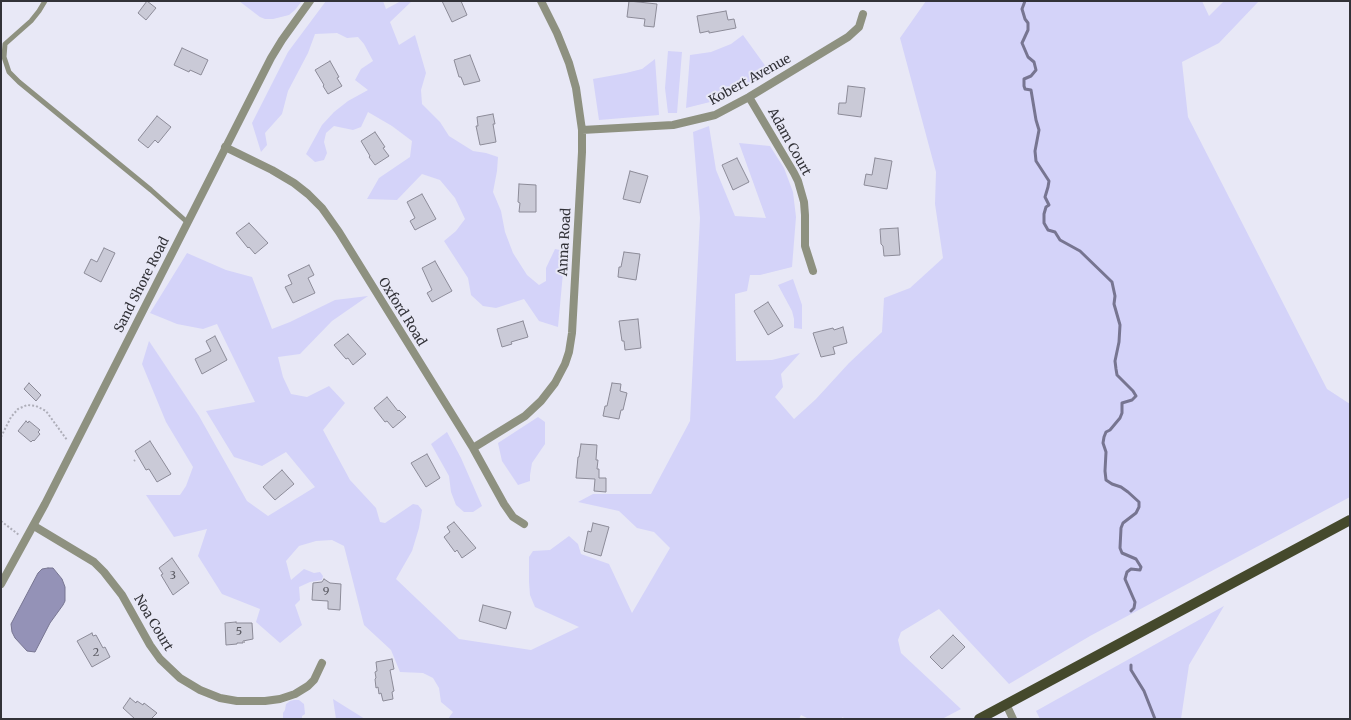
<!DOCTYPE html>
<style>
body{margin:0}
#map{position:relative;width:1351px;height:720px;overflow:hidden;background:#e8e8f6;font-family:Merriweather,serif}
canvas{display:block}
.frame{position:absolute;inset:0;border:2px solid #323238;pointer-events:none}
</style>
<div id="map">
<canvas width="1351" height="720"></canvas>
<div class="frame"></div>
</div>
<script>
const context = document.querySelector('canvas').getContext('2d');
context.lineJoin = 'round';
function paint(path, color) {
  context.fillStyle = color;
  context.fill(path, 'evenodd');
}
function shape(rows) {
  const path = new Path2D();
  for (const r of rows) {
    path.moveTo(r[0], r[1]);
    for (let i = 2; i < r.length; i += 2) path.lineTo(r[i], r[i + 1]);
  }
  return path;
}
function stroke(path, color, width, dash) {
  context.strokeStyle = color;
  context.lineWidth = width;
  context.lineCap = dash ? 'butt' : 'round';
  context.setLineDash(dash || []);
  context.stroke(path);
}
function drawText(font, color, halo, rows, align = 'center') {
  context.font = font + ' Merriweather,serif';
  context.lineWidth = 4;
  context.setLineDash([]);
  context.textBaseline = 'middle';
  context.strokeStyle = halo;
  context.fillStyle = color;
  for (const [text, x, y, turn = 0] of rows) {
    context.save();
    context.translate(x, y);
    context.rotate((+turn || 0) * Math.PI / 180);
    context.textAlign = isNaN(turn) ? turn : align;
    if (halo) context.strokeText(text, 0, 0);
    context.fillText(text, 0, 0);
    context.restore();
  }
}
paint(shape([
 [239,1,302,1,295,10,289,15,273,19,265,19,260,17],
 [326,1,383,1,386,9,401,1,412,1,390,22,399,45,415,35,426,73,421,90,422,104,440,122,449,136,473,151,486,153,498,157,497,171,493,192,501,211,505,232,513,253,527,275,539,285,546,281,546,268,555,249,565,251,558,327,539,321,524,299,496,308,483,306,471,295,468,278,444,241,456,231,465,219,455,198,440,180,422,174,397,200,367,199,379,178,410,157,412,141,392,126,368,112,361,127,353,130,334,126,326,133,324,142,327,153,324,160,315,162,306,154,322,125,334,112,348,101,368,90,355,80,361,69,373,61,364,44,358,37,347,38,337,33,315,34,308,53,288,91,282,114,265,133,267,145,261,152,252,123,288,52],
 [926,1,1202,1,1209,16,1224,1,1259,1,1219,43,1182,62,1188,117,1327,389,1350,404,1350,497,1090,636,1009,684,939,609,901,632,898,640,901,653,961,709,942,719,844,719,843,717,840,719,809,719,801,715,799,719,448,719,453,712,441,702,439,688,433,678,423,673,400,672,391,650,364,625,344,546,332,540,316,541,299,546,286,561,291,580,304,569,314,573,320,572,323,576,322,580,310,582,299,587,300,600,295,605,302,625,280,643,256,622,260,609,222,594,198,556,207,529,174,537,146,495,180,495,186,486,193,467,166,422,142,364,149,341,199,416,247,501,268,516,315,487,286,452,262,466,234,457,206,411,255,402,217,324,203,329,177,324,150,313,187,253,226,270,252,277,272,329,290,322,335,300,368,296,332,321,300,354,278,357,283,377,291,394,307,397,329,386,345,403,323,430,350,480,376,508,380,522,385,523,413,504,418,505,422,510,419,528,412,551,396,579,459,639,531,650,579,627,535,607,530,595,529,582,529,557,533,551,550,550,569,536,578,544,581,554,609,564,632,613,670,548,654,532,637,528,619,511,578,502,593,494,651,494,690,421,700,218,693,132,709,126,716,170,735,216,766,218,739,143,770,146,784,168,793,192,796,217,792,267,760,275,750,275,747,291,735,294,736,361,772,360,800,353,781,374,783,387,775,397,794,419,816,399,849,363,882,332,884,298,910,288,943,258,935,204,936,172,900,38],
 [743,35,769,71,718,100,686,108,690,55,711,52,731,44],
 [668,51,682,52,677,113,668,113,665,88],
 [655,59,659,115,599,120,593,79,626,73,642,69],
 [793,279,802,305,802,329,794,328,794,319,792,311,778,285],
 [538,417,545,422,545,444,532,463,530,475,530,481,518,485,502,461,498,443],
 [447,432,461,458,482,506,473,512,464,512,456,505,451,492,449,476,431,444],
 [1224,606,1189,665,1181,719,1040,719,1036,711],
 [333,699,365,719,336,719],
 [294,700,299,700,304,704,305,714,302,716,302,719,283,719,283,713,285,710,286,704,290,701]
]), '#d4d3f9');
const water = shape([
 [48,568,53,568,62,579,65,587,65,601,63,605,50,623,35,652,27,651,15,638,12,632,11,624,38,573,42,569,48,568]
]);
paint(water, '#9492b7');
stroke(water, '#777591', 1);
stroke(shape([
 [1025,1,1022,9,1025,19,1028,23,1028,30,1022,43,1028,57,1034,62,1036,70,1031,76,1024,79,1024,86,1025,89,1031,90,1036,120,1039,130,1035,151,1036,161,1049,181,1048,187,1045,197,1049,205,1046,207,1044,214,1044,223,1048,230,1055,232,1060,240,1080,251,1112,282,1115,296,1114,304,1120,325,1119,342,1115,361,1116,369,1117,375,1133,391,1136,396,1132,400,1122,403,1122,413,1120,418,1110,430,1106,432,1104,437,1103,443,1106,452,1105,471,1106,480,1112,484,1121,487,1128,492,1139,502,1139,507,1136,513,1123,523,1121,528,1120,548,1122,553,1136,559,1141,567,1140,570,1131,569,1127,572,1125,579,1135,602,1134,608,1131,611],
 [1131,665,1131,670,1144,691,1155,719]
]), '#777591', 3);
const building = shape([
 [147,1,156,8,146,20,138,13,147,1],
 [442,1,461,1,467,15,452,22,442,1],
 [629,1,657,4,654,27,644,26,645,19,627,17,629,1],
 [726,11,728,20,734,19,736,28,709,33,709,31,700,33,697,16,726,11],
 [182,48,208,60,201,75,190,70,189,72,174,65,182,48],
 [470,55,480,81,464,85,461,77,459,77,454,60,470,55],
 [330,61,339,77,337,78,342,86,328,94,323,86,324,85,315,70,330,61],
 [848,86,865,88,861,117,838,114,839,103,846,103,848,86],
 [493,114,495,124,493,124,496,142,480,145,476,126,478,126,477,117,493,114],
 [157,116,171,127,158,143,155,140,148,148,138,140,157,116],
 [375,132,385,147,383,148,389,156,375,165,369,157,370,156,361,141,375,132],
 [737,158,749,182,733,190,722,165,737,158],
 [875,158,892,161,887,189,864,185,866,174,872,175,875,158],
 [630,171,648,176,640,203,623,199,630,171],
 [519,184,536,185,536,212,519,212,520,203,518,202,519,184],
 [422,194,436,219,415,230,410,221,415,218,407,202,422,194],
 [249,223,268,243,255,254,249,247,248,248,236,233,249,223],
 [898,228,900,255,884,256,883,246,881,244,880,229,898,228],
 [104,248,115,253,101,282,84,273,91,259,97,262,104,248],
 [624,252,640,254,636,280,618,277,619,267,621,267,624,252],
 [435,261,452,291,432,302,427,293,432,290,422,268,435,261],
 [309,265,314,275,308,278,315,293,293,303,285,287,292,284,288,275,309,265],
 [768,302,783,326,768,335,754,311,768,302],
 [638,319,641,348,625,350,624,341,622,341,619,321,638,319],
 [523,321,528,337,511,342,512,344,502,347,497,329,523,321],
 [843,327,847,343,833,347,835,354,821,357,813,333,833,328,834,330,843,327],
 [348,334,366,354,353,365,348,358,346,359,334,345,348,334],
 [215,336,227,360,202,374,195,359,211,351,206,341,215,336],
 [29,383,41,395,36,401,24,389,29,383],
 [612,383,621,384,620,391,627,393,623,410,621,410,619,419,603,416,605,406,607,406,612,383],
 [387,397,398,411,399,410,406,417,393,428,387,421,385,422,374,408,387,397],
 [26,421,28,423,29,421,40,430,38,432,40,434,34,441,33,440,31,442,18,431,26,421],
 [150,441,171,474,157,482,149,469,146,470,135,451,150,441],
 [581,444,597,445,596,460,598,460,597,469,599,469,599,478,606,478,606,492,594,491,595,479,576,478,578,457,579,457,581,444],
 [427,454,440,478,426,487,411,463,427,454],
 [282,470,294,484,275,500,263,487,282,470],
 [454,522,476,548,462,558,457,550,455,552,444,537,450,532,447,527,454,522],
 [593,523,609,527,601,556,584,551,588,531,591,532,593,523],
 [172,558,189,583,173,595,161,575,163,574,159,568,172,558],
 [324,579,330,583,341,584,340,610,328,609,328,601,312,600,313,583,322,582,324,579],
 [483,605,511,612,506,629,479,621,483,605],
 [236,622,236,623,252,623,253,639,243,641,243,643,237,643,237,644,226,645,225,623,236,622],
 [92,633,93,636,96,635,103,648,105,647,110,657,92,667,77,641,92,633],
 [953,635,965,647,942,669,930,657,953,635],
 [392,659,394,669,390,670,394,691,392,692,393,699,383,701,381,693,379,694,378,687,376,688,375,679,376,678,375,672,377,671,376,662,392,659],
 [130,698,136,703,137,701,143,705,144,703,157,713,151,719,135,719,123,708,130,698]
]);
paint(building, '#cacad7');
stroke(building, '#8c8b98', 1);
stroke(shape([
 [1,437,11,417,18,409,27,405,36,406,46,411,67,440],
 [134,461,135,460],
 [1,521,19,535],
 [244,641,244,643]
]), '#aeaeb9', 2, [2, 2]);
stroke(shape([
 [45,1,39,11,31,21,5,44,4,57,9,72,19,82,151,190,187,222]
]), '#8e9180', 5);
stroke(shape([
 [749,97,794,173,798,181,804,202,805,215,805,246,813,271],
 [582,130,673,125,715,115,749,97,848,37,859,27,863,14],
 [225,147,272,170,294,183,308,194,322,208,339,232,473,448,504,504,513,517,524,524],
 [473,448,525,416,541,401,555,383,565,364,569,352,572,333,582,152,582,130,576,88,569,63,557,33,541,1],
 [34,526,94,562,104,572,122,595,150,645,160,659,180,678,200,690,220,698,237,701,265,701,280,699,295,694,308,686,314,680,322,663],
 [1006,704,1013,719]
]), '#8e9180', 8);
stroke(shape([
 [1,584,45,504,271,58,282,40,310,1]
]), '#8e9180', 8);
stroke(shape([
 [979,719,1350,520]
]), '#45492c', 10);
drawText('11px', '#585860', null, [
 ["3",173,576],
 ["9",326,592],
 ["5",239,632],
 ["2",96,653]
]);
drawText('13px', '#323238', '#e8e8f6', [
 ["Kobert Avenue",750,80,-29],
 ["Adam Court",789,142,61],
 ["Anna Road",565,242,-87],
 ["Sand Shore Road",142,285,-63],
 ["Oxford Road",402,312,58],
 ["Noa Court",153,623,59]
]);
</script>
